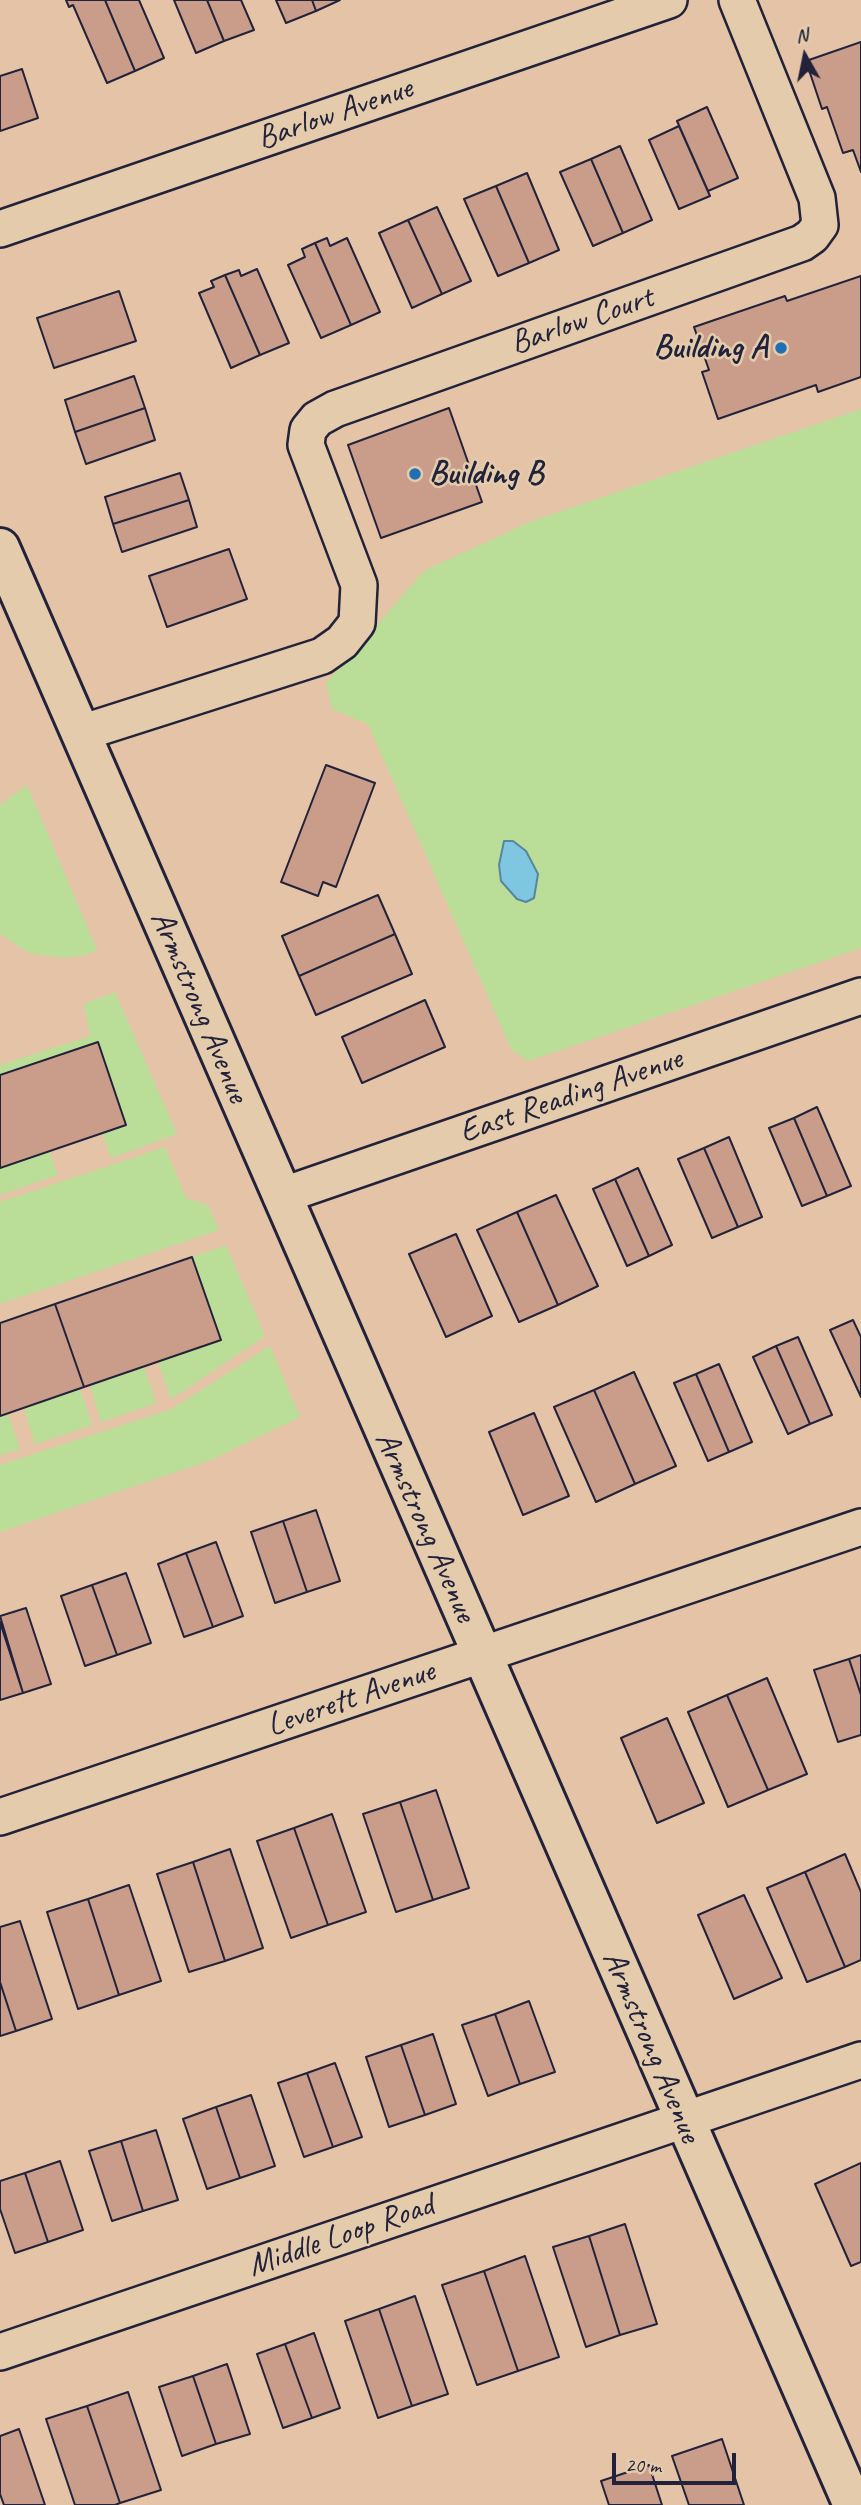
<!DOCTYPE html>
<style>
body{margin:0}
#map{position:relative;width:861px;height:2505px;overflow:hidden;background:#e4c3a6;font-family:Caveat,sans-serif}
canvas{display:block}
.north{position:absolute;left:770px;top:21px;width:70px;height:70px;-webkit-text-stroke:5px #e4cbac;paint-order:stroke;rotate:351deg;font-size:19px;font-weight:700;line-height:28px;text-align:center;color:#22223b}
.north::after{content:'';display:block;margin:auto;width:24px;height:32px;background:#22223b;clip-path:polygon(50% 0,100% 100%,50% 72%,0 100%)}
.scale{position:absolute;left:612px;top:2453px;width:124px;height:32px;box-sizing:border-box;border:4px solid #22223b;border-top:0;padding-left:9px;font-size:21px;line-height:24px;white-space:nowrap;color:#22223b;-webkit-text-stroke:5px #e4cbac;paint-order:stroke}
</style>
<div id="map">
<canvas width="861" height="2505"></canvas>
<div class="north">N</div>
<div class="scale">20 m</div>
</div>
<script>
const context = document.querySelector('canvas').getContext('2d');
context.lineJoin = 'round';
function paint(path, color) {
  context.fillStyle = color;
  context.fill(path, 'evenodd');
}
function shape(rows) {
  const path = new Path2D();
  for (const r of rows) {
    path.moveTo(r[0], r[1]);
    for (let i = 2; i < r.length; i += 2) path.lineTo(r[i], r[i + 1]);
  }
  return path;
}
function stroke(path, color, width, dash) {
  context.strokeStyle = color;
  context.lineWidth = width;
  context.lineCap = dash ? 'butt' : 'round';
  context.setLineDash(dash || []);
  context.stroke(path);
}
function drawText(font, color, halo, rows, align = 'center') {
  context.font = font + ' Caveat,sans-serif';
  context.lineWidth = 5;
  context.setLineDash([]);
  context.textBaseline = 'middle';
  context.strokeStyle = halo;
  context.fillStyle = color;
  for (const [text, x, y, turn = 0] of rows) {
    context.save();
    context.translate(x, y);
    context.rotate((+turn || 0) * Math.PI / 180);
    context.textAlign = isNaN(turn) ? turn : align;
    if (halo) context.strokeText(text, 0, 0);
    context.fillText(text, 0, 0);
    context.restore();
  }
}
paint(shape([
 [861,409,861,948,528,1061,511,1049,368,724,332,709,326,683,424,571,532,521],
 [27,785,97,950,85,955,65,958,29,953,0,934,0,805],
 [115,992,177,1134,111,1158,102,1133,126,1124,98,1042,0,1075,0,1065,90,1036,84,1004],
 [165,1147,186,1198,208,1205,219,1230,0,1304,0,1202],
 [49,1151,58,1175,0,1195,0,1168],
 [226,1245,265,1336,171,1399,158,1362,221,1340,192,1257],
 [270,1346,300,1417,211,1460,0,1532,0,1465,172,1409],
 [144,1367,156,1403,101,1422,90,1385],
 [80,1389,92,1425,35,1444,24,1408],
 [8,1414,20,1449,0,1455,0,1416]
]), '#bade98');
const water = shape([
 [504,841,513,841,526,851,538,874,534,898,526,902,517,899,501,881,499,865,504,841]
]);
paint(water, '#7fc7e0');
stroke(water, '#5a859e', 2);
const building = shape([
 [66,0,105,0,135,71,107,83,73,5,69,7,66,0],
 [105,0,139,0,164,58,135,71,105,0],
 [174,0,207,0,224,41,196,53,174,0],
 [207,0,241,0,254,30,224,41,207,0],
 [276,0,312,0,316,11,286,23,276,0],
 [312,0,340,0,316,11,312,0],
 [861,42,861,172,853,150,843,153,827,107,822,109,806,61,861,42],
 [22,69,38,118,0,131,0,76,22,69],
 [707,107,738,178,708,191,677,121,707,107],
 [679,126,710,196,679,209,649,140,679,126],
 [620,146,652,220,623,233,591,159,620,146],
 [591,159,623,233,593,246,560,172,591,159],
 [527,173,559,250,529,263,496,186,527,173],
 [496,186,529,263,498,276,464,199,496,186],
 [437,207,471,281,442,294,408,220,437,207],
 [408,220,442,294,412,308,379,233,408,220],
 [327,238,330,246,347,238,380,312,351,325,315,243,327,238],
 [315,243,351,325,321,338,288,265,305,257,302,249,315,243],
 [257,269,289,343,260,355,225,275,239,270,241,276,257,269],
 [225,275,260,355,231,368,199,293,214,287,211,281,225,275],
 [861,276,861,377,818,392,816,385,718,419,702,372,709,370,694,327,785,296,787,301,861,276],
 [119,291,136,341,54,368,37,318,119,291],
 [134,376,145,408,75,432,65,400,134,376],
 [145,408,155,440,86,464,75,432,145,408],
 [449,408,482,502,381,538,348,445,449,408],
 [180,473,189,500,113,524,105,497,180,473],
 [189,500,197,527,122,552,113,524,189,500],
 [229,549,247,599,167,627,149,576,229,549],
 [326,765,375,783,336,887,323,882,318,896,281,882,326,765],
 [378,895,395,934,299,976,282,936,378,895],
 [395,934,412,974,316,1015,299,976,395,934],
 [425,1000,445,1047,362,1083,342,1037,425,1000],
 [98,1042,126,1125,0,1168,0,1075,98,1042],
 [817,1107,851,1186,827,1196,794,1118,817,1107],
 [794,1118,827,1196,802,1206,769,1128,794,1118],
 [729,1137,762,1217,738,1227,704,1148,729,1137],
 [704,1148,738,1227,712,1238,678,1159,704,1148],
 [638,1168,672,1245,649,1256,615,1179,638,1168],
 [615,1179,649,1256,627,1266,593,1189,615,1179],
 [556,1195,598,1286,558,1305,517,1212,556,1195],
 [517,1212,558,1305,519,1322,477,1230,517,1212],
 [456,1234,492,1316,446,1337,409,1254,456,1234],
 [192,1257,221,1340,84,1387,55,1304,192,1257],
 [55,1304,84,1387,0,1416,0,1323,55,1304],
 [853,1320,861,1337,861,1397,830,1330,853,1320],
 [798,1337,832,1415,810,1424,776,1346,798,1337],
 [776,1346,810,1424,788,1434,753,1357,776,1346],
 [719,1364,752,1442,729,1452,696,1374,719,1364],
 [634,1372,676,1466,635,1484,594,1390,634,1372],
 [696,1374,729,1452,708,1461,674,1383,696,1374],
 [594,1390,635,1484,596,1502,554,1407,594,1390],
 [534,1413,569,1496,523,1515,489,1432,534,1413],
 [316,1510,340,1581,307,1592,283,1521,316,1510],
 [283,1521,307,1592,275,1603,251,1532,283,1521],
 [216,1542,243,1616,213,1627,186,1553,216,1542],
 [186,1553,213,1627,184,1637,158,1564,186,1553],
 [126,1573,151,1643,117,1655,92,1585,126,1573],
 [92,1585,117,1655,85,1666,61,1596,92,1585],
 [26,1608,51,1684,23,1693,0,1616,26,1608],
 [0,1622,23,1693,0,1700,0,1622],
 [861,1655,861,1695,849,1659,861,1655],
 [849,1659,861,1695,861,1735,838,1742,814,1670,849,1659],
 [767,1678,807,1774,768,1790,727,1695,767,1678],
 [727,1695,768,1790,728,1807,688,1712,727,1695],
 [667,1718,704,1803,657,1823,621,1738,667,1718],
 [436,1790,469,1888,433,1900,400,1802,436,1790],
 [400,1802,433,1900,396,1912,363,1814,400,1802],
 [332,1814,366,1912,328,1925,294,1828,332,1814],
 [294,1828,328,1925,291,1938,257,1841,294,1828],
 [230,1849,263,1948,225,1961,193,1862,230,1849],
 [845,1854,861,1892,861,1960,845,1967,805,1872,845,1854],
 [193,1862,225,1961,189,1972,157,1874,193,1862],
 [805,1872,845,1967,807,1982,767,1888,805,1872],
 [129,1885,161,1981,119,1995,88,1899,129,1885],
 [744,1895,782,1978,734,1999,698,1915,744,1895],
 [88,1899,119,1995,78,2009,47,1912,88,1899],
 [20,1921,52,2019,16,2031,0,1982,0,1927,20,1921],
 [0,1982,16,2031,0,2036,0,1982],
 [529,2001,555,2072,520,2084,495,2014,529,2001],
 [495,2014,520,2084,488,2096,462,2025,495,2014],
 [433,2034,456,2104,425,2115,401,2045,433,2034],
 [401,2045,425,2115,389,2127,366,2057,401,2045],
 [335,2063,362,2137,333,2147,307,2073,335,2063],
 [307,2073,333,2147,304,2157,278,2083,307,2073],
 [251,2095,275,2166,240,2178,216,2107,251,2095],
 [216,2107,240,2178,207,2189,183,2119,216,2107],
 [156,2130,178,2200,143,2211,121,2141,156,2130],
 [121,2141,143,2211,112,2221,89,2151,121,2141],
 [60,2161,83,2230,48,2242,25,2173,60,2161],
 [861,2163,861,2262,851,2266,815,2184,861,2163],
 [25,2173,48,2242,15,2253,0,2209,0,2181,25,2173],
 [625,2224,657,2324,620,2335,589,2236,625,2224],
 [589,2236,620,2335,586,2347,553,2247,589,2236],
 [525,2256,559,2357,518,2371,484,2271,525,2256],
 [484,2271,518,2371,477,2385,442,2285,484,2271],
 [415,2296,448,2394,412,2406,379,2309,415,2296],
 [379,2309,412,2406,378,2418,345,2321,379,2309],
 [314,2333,340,2408,312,2418,285,2344,314,2333],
 [285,2344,312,2418,283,2428,257,2354,285,2344],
 [227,2364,250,2434,216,2444,193,2376,227,2364],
 [193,2376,216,2444,182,2456,159,2387,193,2376],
 [128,2392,161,2490,120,2503,87,2406,128,2392],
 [87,2406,120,2503,115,2505,75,2505,46,2419,87,2406],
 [19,2429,45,2505,4,2505,0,2494,0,2436,19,2429],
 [722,2439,744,2505,689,2505,672,2456,722,2439],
 [649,2465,662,2505,609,2505,601,2481,649,2465]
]);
paint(building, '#c99d8a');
stroke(building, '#22223b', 2);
const street = shape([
 [0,229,669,0],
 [81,733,322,656,342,642,357,623,359,585,306,445,308,430,317,419,335,409,802,243,812,236,820,225,817,198,737,0],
 [281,1196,861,996],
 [0,1817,861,1527],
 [0,2352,861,2060]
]);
const secondary = shape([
 [0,548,853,2505]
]);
stroke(street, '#22223b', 40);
stroke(secondary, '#22223b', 44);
stroke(street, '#e4cbac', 35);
stroke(secondary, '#e4cbac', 38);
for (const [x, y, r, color] of [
 [781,348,7,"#1f6fb2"],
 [415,474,7,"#1f6fb2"]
]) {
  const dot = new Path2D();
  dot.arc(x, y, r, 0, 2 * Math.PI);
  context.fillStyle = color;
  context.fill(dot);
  stroke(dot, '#e4cbac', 2.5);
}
drawText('33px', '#22223b', '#e4cbac', [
 ["Barlow Avenue",335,114,-19],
 ["Barlow Court",582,321,-19],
 ["Armstrong Avenue",199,1007,67],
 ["East Reading Avenue",571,1096,-19],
 ["Armstrong Avenue",425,1527,66],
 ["Leverett Avenue",351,1699,-19],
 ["Armstrong Avenue",651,2047,67],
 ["Middle Loop Road",341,2236,-19]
]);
drawText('bold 33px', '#22223b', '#e4cbac', [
 ["Building A",767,348],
 ["Building B",429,474,"left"]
], 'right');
</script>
